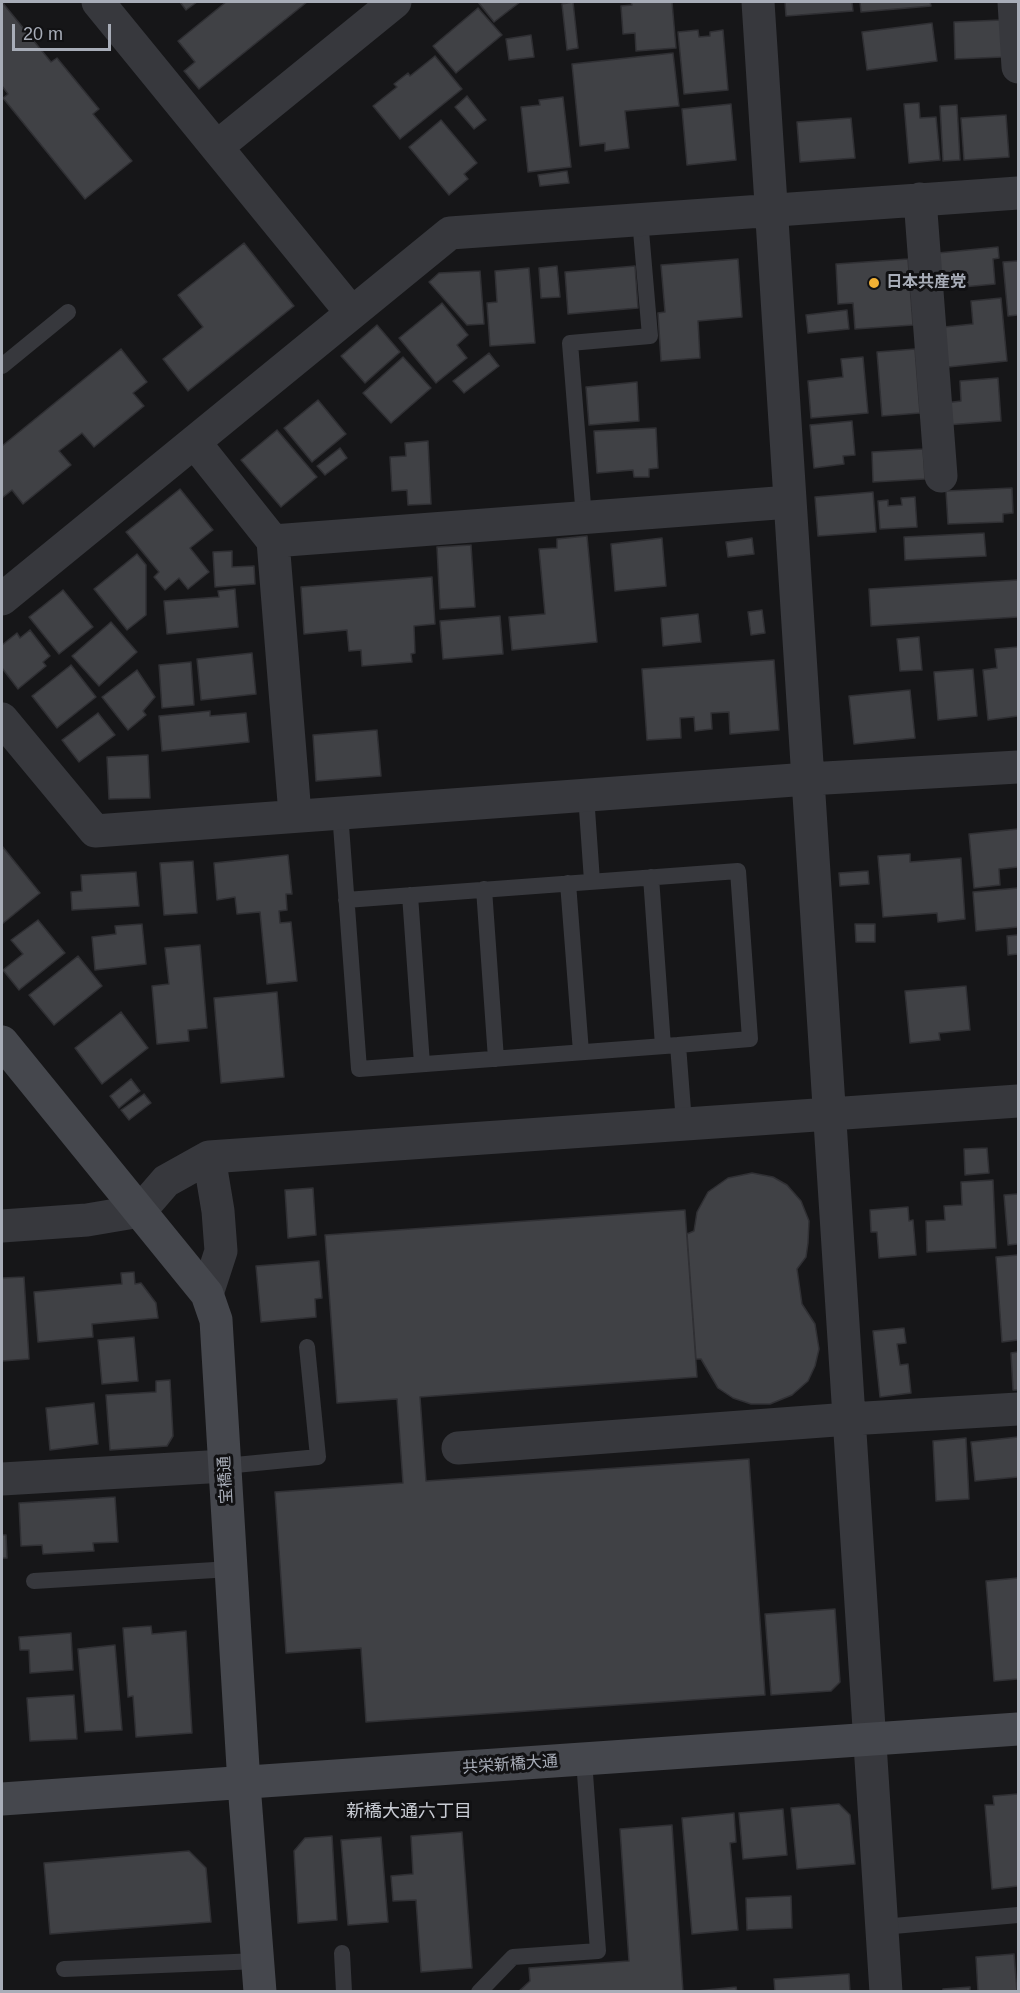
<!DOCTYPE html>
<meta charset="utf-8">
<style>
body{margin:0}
#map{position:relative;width:1020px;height:1993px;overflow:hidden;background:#161618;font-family:Arial,sans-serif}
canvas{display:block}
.frame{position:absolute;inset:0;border:3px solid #a8adb8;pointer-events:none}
.scale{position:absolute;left:12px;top:24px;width:99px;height:27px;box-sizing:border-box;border:3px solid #a8adb8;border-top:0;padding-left:8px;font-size:18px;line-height:21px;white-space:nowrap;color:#a8adb8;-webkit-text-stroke:4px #111113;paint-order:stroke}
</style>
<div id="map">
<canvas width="1020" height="1993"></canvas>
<div class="frame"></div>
<div class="scale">20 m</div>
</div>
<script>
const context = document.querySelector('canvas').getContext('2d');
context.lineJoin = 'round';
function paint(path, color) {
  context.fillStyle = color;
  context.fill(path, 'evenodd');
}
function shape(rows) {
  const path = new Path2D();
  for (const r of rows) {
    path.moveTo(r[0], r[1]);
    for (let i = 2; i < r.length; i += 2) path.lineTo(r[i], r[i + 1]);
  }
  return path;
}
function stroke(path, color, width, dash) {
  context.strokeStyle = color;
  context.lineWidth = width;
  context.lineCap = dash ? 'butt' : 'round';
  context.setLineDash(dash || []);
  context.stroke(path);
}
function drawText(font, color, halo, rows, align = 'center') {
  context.font = font + ' Arial,"Noto Sans JP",sans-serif';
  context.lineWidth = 6;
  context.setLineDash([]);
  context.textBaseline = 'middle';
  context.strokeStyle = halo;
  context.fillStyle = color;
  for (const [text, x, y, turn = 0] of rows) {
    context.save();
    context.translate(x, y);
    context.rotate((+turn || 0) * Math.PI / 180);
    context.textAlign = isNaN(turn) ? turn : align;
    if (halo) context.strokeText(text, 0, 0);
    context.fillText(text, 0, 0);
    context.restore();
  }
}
const building = shape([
 [2,2,51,62,57,58,99,109,93,114,132,161,85,199,3,98,8,94,2,86,2,2],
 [180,2,197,2,186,10,180,2],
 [226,2,307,2,199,89,184,71,195,62,178,41,226,2],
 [478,2,520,2,494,22,478,2],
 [573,2,578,48,567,50,562,4,573,2],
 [631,2,672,2,676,48,636,51,635,33,623,34,621,6,632,5,631,2],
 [785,2,852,2,853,11,786,16,785,2],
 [860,2,930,2,931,6,861,12,860,2],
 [478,8,502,35,456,73,433,46,478,8],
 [1001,20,1003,57,955,59,954,22,1001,20],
 [932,23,937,61,867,70,862,32,932,23],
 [698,30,699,37,710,36,710,32,723,30,728,90,684,94,678,32,698,30],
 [531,35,534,57,509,60,506,39,531,35],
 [673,53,679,106,625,111,629,148,605,151,605,143,580,146,572,64,673,53],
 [435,56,462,89,400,139,373,106,397,87,394,84,408,73,410,76,435,56],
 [467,96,486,120,474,129,455,107,467,96],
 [563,97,571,167,528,172,521,107,540,105,539,100,563,97],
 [919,103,920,118,936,117,940,160,909,163,904,104,919,103],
 [731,104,736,160,687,165,682,109,731,104],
 [957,105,960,160,943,161,940,106,957,105],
 [1006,115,1009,157,964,160,961,118,1006,115],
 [851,118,855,158,800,162,797,122,851,118],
 [441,120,477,163,464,174,468,179,449,195,409,147,441,120],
 [567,171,569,183,540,186,538,175,567,171],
 [244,243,294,306,188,391,163,359,203,327,178,295,244,243],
 [998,247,999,258,993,259,995,284,942,289,938,253,998,247],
 [738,259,742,317,698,321,700,358,661,361,658,313,665,312,661,265,738,259],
 [908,259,913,325,855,329,853,303,838,304,836,264,908,259],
 [1018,261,1018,315,1008,316,1003,262,1018,261],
 [557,266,560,297,541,298,539,268,557,266],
 [635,266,638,308,568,314,565,272,635,266],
 [529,268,535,343,490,346,487,303,497,302,495,271,529,268],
 [480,271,484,324,467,325,429,282,439,273,480,271],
 [1001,298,1007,361,948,367,944,327,973,324,971,301,1001,298],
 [442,303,468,335,457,345,467,358,436,383,399,338,442,303],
 [847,310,849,329,808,333,806,315,847,310],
 [377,325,400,352,365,383,341,356,377,325],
 [121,349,147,382,133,393,144,406,94,447,82,433,59,451,71,465,23,504,12,490,2,498,2,446,121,349],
 [915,349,920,413,882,416,877,352,915,349],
 [489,353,499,366,464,393,453,381,489,353],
 [403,357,431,388,391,423,363,393,403,357],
 [863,357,868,413,811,418,808,381,843,377,841,359,863,357],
 [998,378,1001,421,946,425,945,403,961,401,960,381,998,378],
 [637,382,639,421,589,425,586,387,637,382],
 [318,400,346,434,312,462,284,428,318,400],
 [852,421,855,455,843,456,844,464,814,468,810,425,852,421],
 [656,428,658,468,649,469,649,477,634,477,633,470,597,473,594,431,656,428],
 [277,430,317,477,281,507,241,460,277,430],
 [428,441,431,504,408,505,407,490,392,491,390,457,406,456,405,443,428,441],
 [340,448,347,458,325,475,317,466,340,448],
 [923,449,925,479,873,482,872,452,923,449],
 [1012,488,1013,513,1003,514,1003,522,948,524,946,491,1012,488],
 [180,489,213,530,190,548,209,572,188,589,179,578,165,590,154,577,159,572,126,532,180,489],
 [873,492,876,532,818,536,815,497,873,492],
 [915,497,917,527,880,529,878,501,888,500,888,506,902,505,901,498,915,497],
 [984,533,986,556,905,560,904,537,984,533],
 [587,536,597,642,512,650,509,617,545,614,539,549,557,548,557,539,587,536],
 [662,538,666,586,615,591,611,544,662,538],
 [752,538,754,554,728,557,726,542,752,538],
 [471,545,475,607,440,609,437,547,471,545],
 [232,551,232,567,254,566,255,584,215,587,213,552,232,551],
 [137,554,146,565,146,615,127,630,94,589,137,554],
 [432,577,435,624,414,626,415,653,411,654,412,662,362,666,361,650,349,651,347,630,304,634,301,587,432,577],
 [1018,580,1018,617,871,626,869,589,1018,580],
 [235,589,238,627,167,634,164,601,219,597,218,591,235,589],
 [63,590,93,627,59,654,29,617,63,590],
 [762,610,765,633,751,635,748,612,762,610],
 [698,614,701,642,663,646,661,618,698,614],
 [500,616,503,654,443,659,440,621,500,616],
 [111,622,137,652,99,686,72,656,111,622],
 [30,630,50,656,43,662,46,666,18,689,2,668,2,645,17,633,20,638,30,630],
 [919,637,922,670,900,671,897,639,919,637],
 [1018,647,1018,716,988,720,983,670,997,668,995,649,1018,647],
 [252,653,256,694,201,700,197,659,252,653],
 [774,660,779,730,730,734,729,712,711,713,712,729,695,731,694,717,680,718,681,738,647,740,642,669,774,660],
 [191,662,194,705,162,708,159,665,191,662],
 [71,665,96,697,57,728,32,696,71,665],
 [973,669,977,716,938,720,934,672,973,669],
 [137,670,155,697,143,711,146,715,128,730,102,697,137,670],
 [910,690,915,738,854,744,849,696,910,690],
 [210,711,210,716,246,713,249,742,162,751,159,716,210,711],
 [98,713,115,735,79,762,62,740,98,713],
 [377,730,381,776,316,781,313,735,377,730],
 [148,755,150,798,109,799,107,757,148,755],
 [1018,829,1018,867,999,869,1000,885,974,888,969,834,1018,829],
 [2,846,40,893,2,924,2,846],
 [910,854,910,862,961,858,965,919,938,922,937,913,883,917,878,856,910,854],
 [288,855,292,894,286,894,287,910,279,911,280,923,291,922,297,981,267,984,260,912,237,914,235,897,217,900,214,863,288,855],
 [193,861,197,913,164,915,160,863,193,861],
 [868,871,869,884,840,886,839,873,868,871],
 [136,872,139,906,72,910,71,892,82,891,81,875,136,872],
 [1018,888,1018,927,976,931,973,892,1018,888],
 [38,920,65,953,19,990,3,970,23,954,11,940,38,920],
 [142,924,146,964,95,970,92,937,116,934,115,926,142,924],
 [855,924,875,924,875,942,856,942,855,924],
 [1018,935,1018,967,1018,954,1008,955,1007,936,1018,935],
 [200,945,207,1028,188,1030,189,1041,157,1044,152,986,169,984,165,948,200,945],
 [78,956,102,986,54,1025,29,995,78,956],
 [966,986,970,1030,939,1033,940,1040,910,1043,905,991,966,986],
 [277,992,284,1077,221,1083,214,998,277,992],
 [121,1012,148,1048,102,1084,75,1048,121,1012],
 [131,1079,140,1091,119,1108,110,1096,131,1079],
 [144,1094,151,1103,129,1120,121,1110,144,1094],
 [987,1148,989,1173,965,1175,964,1149,987,1148],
 [752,1173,773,1177,787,1185,801,1201,809,1221,808,1243,806,1257,797,1269,802,1304,815,1324,819,1349,815,1366,808,1381,792,1395,770,1404,751,1404,733,1398,718,1388,701,1359,696,1359,687,1234,694,1231,697,1212,708,1192,728,1178,752,1173],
 [993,1180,996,1248,927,1252,926,1221,945,1220,944,1206,962,1205,961,1182,993,1180],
 [313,1188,316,1235,288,1238,285,1190,313,1188],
 [1018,1194,1018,1244,1008,1245,1004,1195,1018,1194],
 [908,1207,909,1221,913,1220,916,1255,879,1258,877,1232,871,1232,870,1210,908,1207],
 [685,1210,697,1377,420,1397,426,1481,749,1459,765,1695,366,1722,361,1648,286,1653,275,1492,403,1483,397,1399,337,1403,325,1235,685,1210],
 [1018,1255,1018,1340,1002,1342,996,1257,1018,1255],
 [319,1261,322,1298,315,1299,316,1317,261,1322,256,1266,319,1261],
 [134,1272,135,1284,141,1283,156,1303,158,1318,92,1324,93,1337,38,1342,34,1292,122,1284,121,1273,134,1272],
 [24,1277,29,1359,2,1361,2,1278,24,1277],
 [904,1328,906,1343,897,1344,900,1365,908,1364,911,1393,880,1397,873,1331,904,1328],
 [134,1337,138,1381,102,1384,98,1340,134,1337],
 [1018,1352,1018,1390,1013,1390,1011,1353,1018,1352],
 [170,1380,173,1436,167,1446,110,1450,106,1395,156,1392,156,1381,170,1380],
 [94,1403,98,1444,50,1450,46,1408,94,1403],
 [1018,1437,1018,1477,975,1481,971,1442,1018,1437],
 [966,1438,969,1499,936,1501,933,1441,966,1438],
 [115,1497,118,1542,93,1543,94,1551,43,1554,42,1545,21,1546,19,1503,115,1497],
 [2,1535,6,1535,7,1558,2,1558,2,1535],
 [1018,1578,1018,1679,994,1681,986,1581,1018,1578],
 [835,1609,840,1682,831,1691,771,1695,765,1614,835,1609],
 [151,1626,152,1634,186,1631,192,1733,136,1737,133,1696,128,1697,123,1628,151,1626],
 [71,1633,73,1670,30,1673,29,1650,20,1650,19,1637,71,1633],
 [115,1645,122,1730,85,1732,78,1649,115,1645],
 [74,1695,77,1739,30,1741,27,1698,74,1695],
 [1018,1794,1018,1886,992,1889,985,1805,994,1805,993,1796,1018,1794],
 [839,1804,850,1815,855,1864,797,1869,791,1808,839,1804],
 [783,1809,787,1855,743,1859,739,1813,783,1809],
 [734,1813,736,1842,730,1843,738,1930,692,1934,682,1818,734,1813],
 [672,1825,683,1992,518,1992,530,1981,529,1968,629,1961,620,1829,672,1825],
 [462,1832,472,1968,421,1972,416,1900,393,1901,391,1876,413,1874,411,1836,462,1832],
 [332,1836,337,1920,298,1923,294,1851,305,1838,332,1836],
 [381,1837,388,1922,348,1925,341,1840,381,1837],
 [189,1851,206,1868,211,1922,50,1934,44,1863,189,1851],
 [791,1896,792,1928,747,1930,746,1898,791,1896],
 [1014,1954,1017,1992,978,1992,976,1957,1014,1954],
 [849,1974,850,1992,775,1992,774,1979,849,1974],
 [736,1987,737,1992,697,1992,697,1991,736,1987],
 [970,1987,970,1992,943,1992,943,1989,970,1987]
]);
paint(building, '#404145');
stroke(building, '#303034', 1.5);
stroke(shape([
 [2,366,68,312],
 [584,518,570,343,650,336,640,219],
 [586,795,592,881],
 [340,812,359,1069,678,1045,684,1123],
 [651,877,663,1046],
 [568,883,581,1052],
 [484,889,496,1059],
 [410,895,422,1064],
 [346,900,738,871,750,1039,678,1045],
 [225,1466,318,1457,307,1347],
 [34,1581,231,1569],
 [882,1927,1018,1915],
 [342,1953,344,1992],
 [64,1969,258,1961],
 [479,1992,513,1957,598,1951,584,1760]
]), '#37383d', 16);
stroke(shape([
 [98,2,351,312],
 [758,2,886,1992],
 [1014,2,1018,67],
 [218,146,395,2],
 [920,199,941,476],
 [195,443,273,541,790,502],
 [273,541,295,815],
 [2,599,450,233,1018,193],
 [2,719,95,831,808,779,1018,767],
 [2,1226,87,1220,140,1211,166,1181,209,1157,1018,1101],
 [207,1294,221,1251,218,1211,209,1157],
 [458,1448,849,1419,1018,1409],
 [2,1479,225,1466]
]), '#37383d', 33);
stroke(shape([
 [2,1042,207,1294,216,1320,244,1784,260,1992],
 [2,1799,1018,1729]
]), '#45474d', 33);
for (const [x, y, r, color] of [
 [874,283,6,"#f2b134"]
]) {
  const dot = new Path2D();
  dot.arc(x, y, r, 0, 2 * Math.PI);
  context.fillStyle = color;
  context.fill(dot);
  stroke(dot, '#111113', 2);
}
drawText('bold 16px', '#a8adb8', '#111113', [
 ["日本共産党",886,283]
], 'left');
drawText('16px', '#a8adb8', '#111113', [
 ["宝橋通",226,1480,-93],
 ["共栄新橋大通",510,1765,-4]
]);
drawText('18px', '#c9ccd4', '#111113', [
 ["新橋大通六丁目",409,1812]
]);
</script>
